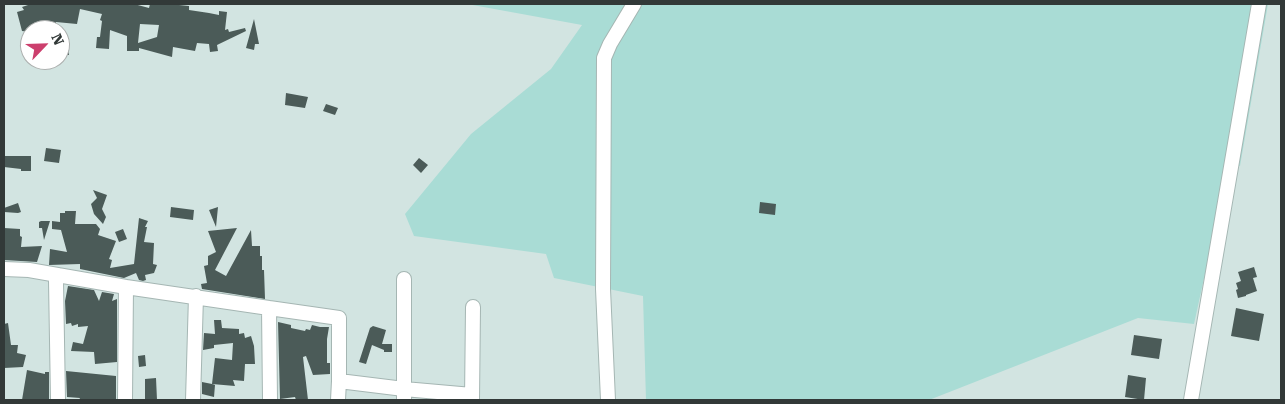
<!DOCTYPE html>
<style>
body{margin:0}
#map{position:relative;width:1285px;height:404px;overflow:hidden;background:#d2e4e1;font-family:"Roboto Serif",serif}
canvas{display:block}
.frame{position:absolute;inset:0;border:5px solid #323938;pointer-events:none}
.north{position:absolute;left:20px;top:20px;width:50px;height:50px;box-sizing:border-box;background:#fff;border:1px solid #adb0af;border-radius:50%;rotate:66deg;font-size:14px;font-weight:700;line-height:20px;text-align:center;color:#323938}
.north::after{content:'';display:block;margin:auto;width:18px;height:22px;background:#cc3f6d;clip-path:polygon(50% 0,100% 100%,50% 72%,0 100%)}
</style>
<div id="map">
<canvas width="1285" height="404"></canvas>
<div class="frame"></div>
<div class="north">N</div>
</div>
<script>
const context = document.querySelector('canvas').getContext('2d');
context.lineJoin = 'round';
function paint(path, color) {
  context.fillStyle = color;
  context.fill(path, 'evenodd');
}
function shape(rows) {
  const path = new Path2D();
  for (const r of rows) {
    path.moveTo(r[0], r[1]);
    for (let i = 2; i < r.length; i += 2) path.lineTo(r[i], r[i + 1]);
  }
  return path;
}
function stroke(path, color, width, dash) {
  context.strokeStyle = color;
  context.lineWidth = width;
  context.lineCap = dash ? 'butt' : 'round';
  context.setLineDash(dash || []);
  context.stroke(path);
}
paint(shape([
 [467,4,1268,4,1240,166,1229,164,1194,324,1138,318,929,400,646,400,643,296,554,278,546,254,414,236,405,214,471,134,551,69,582,25]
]), '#a9dcd5');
paint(shape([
 [31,4,134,4,149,8,150,4,179,5,189,6,189,10,209,13,219,15,219,11,227,12,225,30,228,29,229,32,245,28,246,31,217,45,218,51,210,52,209,44,197,43,195,51,173,47,172,57,139,48,139,51,127,51,127,36,110,30,109,49,96,48,97,37,100,37,102,21,100,20,102,14,80,9,77,24,56,22,54,30,30,30,30,32,22,31,17,12,24,10,22,7],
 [140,24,159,25,157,37,138,43],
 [254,19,259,44,255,44,254,50,246,48],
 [60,46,68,46,69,55,60,55],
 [286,93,308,97,305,108,285,105],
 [326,104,338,108,335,115,323,111],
 [46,148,61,150,59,163,44,161],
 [4,156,31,156,31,171,21,171,21,169,4,167],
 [419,158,428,165,421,173,413,165],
 [93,190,107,195,102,209,106,217,103,224,94,214,91,204,97,198],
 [760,202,776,204,775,215,759,213],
 [18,203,21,212,18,213,4,212,4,208],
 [171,207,194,210,193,220,170,217],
 [218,207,216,227,209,210],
 [65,211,76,211,75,224,96,224,100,229,98,235,116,241,109,259,112,260,110,268,134,264,139,218,148,221,145,227,147,227,144,242,154,243,153,264,157,265,154,273,145,275,146,280,143,281,139,280,136,273,124,278,80,269,80,264,49,265,50,249,67,252,61,230,52,229,52,221,60,222,60,213,65,213],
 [41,221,50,221,44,240,42,228,39,228,39,222],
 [4,228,20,229,20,236,22,237,21,247,42,246,37,262,4,260],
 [237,228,215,270,226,276,251,230,252,246,260,246,260,256,262,256,262,270,264,270,265,299,202,289,201,284,207,283,204,266,208,265,208,256,216,252,208,231],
 [123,229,127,239,119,242,115,232],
 [1254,267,1257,277,1253,278,1257,291,1246,295,1246,296,1238,298,1236,290,1238,289,1236,283,1241,281,1238,272],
 [68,286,94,290,99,301,102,292,114,294,112,301,117,299,117,362,95,364,94,352,71,351,73,342,83,344,88,326,78,327,78,324,72,326,71,323,66,324,65,301],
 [1236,308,1264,314,1259,341,1231,336],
 [214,320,221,320,222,328,239,329,239,334,244,333,245,338,251,336,254,346,255,364,245,364,244,381,233,380,235,386,212,384,215,385,214,397,202,394,202,382,212,384,215,358,232,360,233,343,214,345,214,348,203,350,204,333,215,334],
 [278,322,291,325,291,328,305,331,306,329,310,330,312,325,320,327,329,327,327,339,327,363,330,363,330,374,313,375,306,356,303,357,308,400,296,400,295,397,280,399],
 [8,323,11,345,18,345,17,353,26,355,23,367,4,368,4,324],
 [373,326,386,330,382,344,392,344,392,352,384,352,384,350,372,345,366,364,359,362,370,328],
 [1134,335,1162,339,1159,359,1131,355],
 [145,355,146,366,139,367,138,356],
 [27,370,45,374,45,372,49,372,49,400,22,400],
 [66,371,116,376,116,400,79,400,80,398,67,397],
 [1128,375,1146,378,1144,400,1125,397],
 [156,378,157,400,145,400,145,379]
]), '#4b5b58');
const minor = shape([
 [4,269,29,270,126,287],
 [58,275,56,281,58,400],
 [269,308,339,318,339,381],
 [125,400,126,287,269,308,270,400],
 [193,400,196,296],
 [338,400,339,381,404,389,472,395],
 [404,400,404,279],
 [472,400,473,307],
 [608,400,603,289,604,58,610,44,634,4],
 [1191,400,1259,4]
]);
stroke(minor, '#a5b6b3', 16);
stroke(minor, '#fff', 14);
</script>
